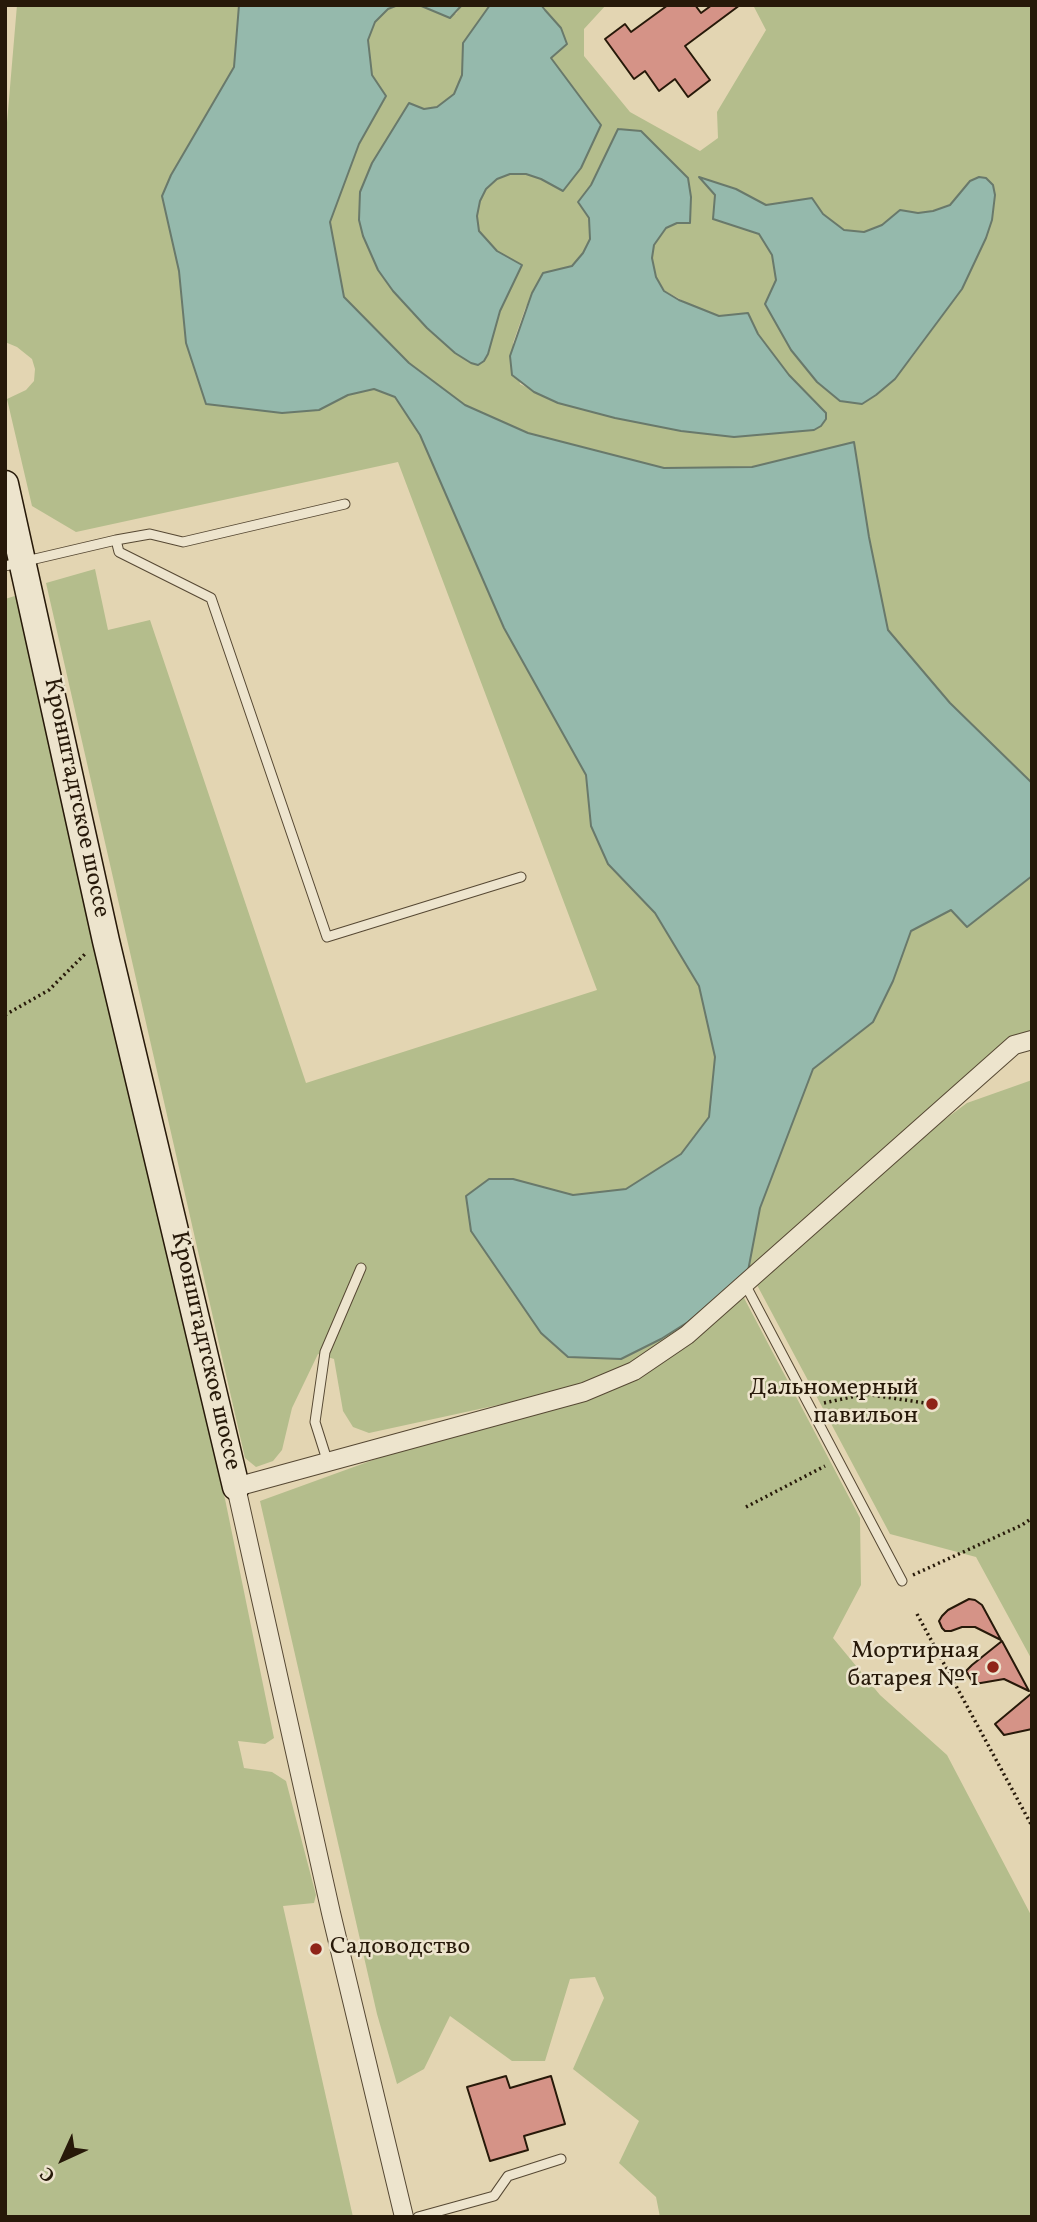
<!DOCTYPE html>
<meta charset="utf-8">
<style>
body{margin:0}
#map{position:relative;width:1037px;height:2222px;overflow:hidden;background:#e3d5b2;font-family:Vollkorn,serif}
canvas{display:block}
.frame{position:absolute;inset:0;border:7px solid #271909;pointer-events:none}
.north{position:absolute;left:28px;top:2124px;width:70px;height:70px;-webkit-text-stroke:5px #ede4cd;paint-order:stroke;rotate:225deg;font-size:19px;font-weight:700;line-height:28px;text-align:center;color:#271909}
.north::after{content:'';display:block;margin:auto;width:24px;height:32px;background:#271909;clip-path:polygon(50% 0,100% 100%,50% 72%,0 100%)}
</style>
<div id="map">
<canvas width="1037" height="2222"></canvas>
<div class="frame"></div>
<div class="north">С</div>
</div>
<script>
const context = document.querySelector('canvas').getContext('2d');
context.lineJoin = 'round';
function paint(path, color) {
  context.fillStyle = color;
  context.fill(path, 'evenodd');
}
function shape(rows) {
  const path = new Path2D();
  for (const r of rows) {
    path.moveTo(r[0], r[1]);
    for (let i = 2; i < r.length; i += 2) path.lineTo(r[i], r[i + 1]);
  }
  return path;
}
function stroke(path, color, width, dash) {
  context.strokeStyle = color;
  context.lineWidth = width;
  context.lineCap = dash ? 'butt' : 'round';
  context.setLineDash(dash || []);
  context.stroke(path);
}
function drawText(font, color, halo, rows, align = 'center') {
  context.font = font + ' Vollkorn,serif';
  context.lineWidth = 5;
  context.setLineDash([]);
  context.textBaseline = 'middle';
  context.strokeStyle = halo;
  context.fillStyle = color;
  for (const [text, x, y, turn = 0] of rows) {
    context.save();
    context.translate(x, y);
    context.rotate((+turn || 0) * Math.PI / 180);
    context.textAlign = isNaN(turn) ? turn : align;
    if (halo) context.strokeText(text, 0, 0);
    context.fillText(text, 0, 0);
    context.restore();
  }
}
paint(shape([
 [17,5,239,5,234,67,171,175,162,196,179,271,186,343,319,410,348,395,374,389,394,396,420,435,504,628,586,775,591,826,608,864,655,913,699,986,715,1057,709,1117,681,1154,626,1189,573,1195,513,1179,489,1179,466,1196,471,1231,541,1333,568,1357,661,1339,688,1322,689,1327,632,1366,581,1387,369,1433,353,1427,343,1411,334,1359,318,1354,292,1408,282,1450,273,1461,256,1467,245,1458,46,583,95,569,108,630,150,620,306,1083,597,990,398,462,76,532,32,506,7,399,26,390,34,381,35,369,32,359,17,347,5,342,5,146],
 [398,5,419,5,431,10,456,14,462,5,490,5,463,43,462,75,454,94,437,107,424,109,372,163,360,192,359,220,378,270,412,313,488,354,500,311,521,265,497,251,479,231,477,216,480,201,486,189,497,179,510,174,526,174,541,179,563,191,545,10,541,5,606,5,584,29,584,56,630,112,700,151,718,138,717,112,766,30,753,5,1032,5,1032,783,950,703,888,630,869,537,854,442,752,467,664,468,528,433,465,405,409,363,344,297,329,222,359,144,386,96,372,75,368,40,375,22,388,9],
 [618,129,641,131,688,178,691,197,690,223,677,223,666,228,654,245,652,258,656,277,665,291,700,310,719,316,748,313,758,334,789,375,826,413,826,419,821,426,734,437,681,431,615,418,558,403,520,384,513,343,525,309,543,274,572,266,583,253,590,238,589,218,578,202,591,185],
 [700,178,736,189,766,205,812,198,823,214,844,230,864,232,882,225,900,210,918,213,933,211,950,205,970,181,986,178,993,185,995,195,992,220,986,238,962,289,911,359,861,404,840,401,817,382,791,350,765,304,776,280,772,255,759,234,713,219,715,195],
 [18,595,225,1499,274,1738,265,1744,238,1741,241,1754,244,1768,272,1772,286,1781,316,1895,314,1903,283,1906,353,2217,5,2217,5,599],
 [1032,876,1032,1033,748,1271,760,1208,813,1069,873,1022,893,981,911,931,951,910,967,927],
 [1032,1080,1032,1660,976,1557,890,1534,757,1285,936,1126,967,1103],
 [743,1296,860,1518,861,1585,833,1638,880,1695,947,1755,1032,1917,1032,2217,660,2217,656,2197,619,2163,639,2121,573,2069,604,1998,595,1977,570,1979,545,2061,512,2061,450,2016,424,2069,397,2084,377,2014,260,1501,384,1456,591,1397]
]), '#b4bd8c');
const water = shape([
 [239,5,398,5,388,9,375,22,368,40,372,75,386,96,359,144,330,222,344,297,409,363,465,405,528,433,664,468,752,467,854,442,869,537,888,630,950,703,1032,783,1032,876,967,927,951,910,911,931,893,981,873,1022,813,1069,760,1208,748,1271,688,1322,661,1339,621,1359,568,1357,541,1333,471,1231,466,1196,489,1179,513,1179,573,1195,626,1189,681,1154,709,1117,715,1057,699,986,655,913,608,864,591,826,586,775,504,628,420,435,395,397,374,389,348,395,319,410,282,413,206,404,186,343,179,271,162,196,171,175,234,67,239,5],
 [419,5,462,5,450,18,419,5],
 [490,5,541,5,545,10,561,28,567,44,551,58,601,125,581,168,563,191,541,179,526,174,510,174,497,179,486,189,480,201,477,216,479,231,497,251,522,265,500,311,488,354,484,361,478,365,471,363,455,353,427,328,393,291,378,270,363,236,359,220,360,192,372,163,409,103,424,109,437,107,454,94,462,75,463,43,490,5],
 [618,129,641,131,688,178,691,197,690,223,677,223,666,228,654,245,652,258,656,277,664,291,679,300,719,316,748,313,758,334,789,375,826,413,826,419,821,426,814,430,734,437,681,431,615,418,558,403,534,392,512,375,510,356,532,293,543,273,572,266,583,253,590,239,589,218,578,202,591,185,618,129],
 [699,177,736,189,766,205,812,198,823,214,844,230,864,232,882,225,900,210,918,213,933,211,950,205,970,181,979,177,986,178,993,185,995,195,992,220,986,238,962,289,895,379,876,395,862,404,840,401,817,382,791,350,765,304,776,280,772,255,759,234,713,219,715,195,699,177]
]);
paint(water, '#95b9ac');
stroke(water, '#69796b', 2);
const building = shape([
 [668,5,695,5,701,13,712,5,740,5,685,46,710,80,688,97,675,79,659,91,645,71,634,79,605,39,625,24,631,32,668,5],
 [969,1599,975,1600,982,1605,1001,1640,975,1627,962,1627,951,1631,945,1631,942,1628,939,1621,942,1616,948,1610,969,1599],
 [1002,1641,1029,1691,1004,1679,975,1684,970,1678,966,1671,972,1665,1002,1641],
 [1032,1693,1032,1729,1004,1735,995,1724,1032,1693],
 [506,2076,510,2088,551,2076,565,2124,524,2136,528,2150,490,2161,467,2087,506,2076]
]);
paint(building, '#d59387');
stroke(building, '#271909', 2);
const lane = shape([
 [116,540,150,534,183,542,345,504],
 [5,566,116,540,119,552,211,598,327,937,521,877],
 [745,1284,902,1581],
 [328,1463,315,1422,325,1352,361,1268],
 [418,2217,494,2196,508,2176,561,2159]
]);
const street = shape([
 [404,2217,331,1913,236,1487,584,1392,634,1371,687,1335,1014,1045,1032,1040]
]);
const secondary = shape([
 [5,484,106,941,236,1487]
]);
stroke(lane, '#564833', 11);
stroke(street, '#564833', 20);
stroke(secondary, '#271909', 29);
stroke(shape([
 [5,1015,49,990,86,953],
 [824,1403,865,1394,932,1404],
 [746,1507,825,1466],
 [913,1575,1022,1525,1032,1518],
 [917,1614,1032,1826]
]), '#271909', 3.5, [2, 3.5]);
stroke(lane, '#ede4cd', 9);
stroke(street, '#ede4cd', 18);
stroke(secondary, '#ede4cd', 26);
for (const [x, y, r, color] of [
 [932,1404,7,"#8f2418"],
 [993,1667,7,"#8f2418"],
 [316,1949,7,"#8f2418"]
]) {
  const dot = new Path2D();
  dot.arc(x, y, r, 0, 2 * Math.PI);
  context.fillStyle = color;
  context.fill(dot);
  stroke(dot, '#ede4cd', 2.5);
}
drawText('24px', '#271909', '#ede4cd', [
 ["Кронштадтское шоссе",75,798,78],
 ["Кронштадтское шоссе",204,1351,77]
]);
drawText('24px', '#271909', '#ede4cd', [
 ["Дальномерный",918,1390],
 ["павильон",918,1418],
 ["Мортирная",979,1653],
 ["батарея № 1",979,1681],
 ["Садоводство",330,1949,"left"]
], 'right');
</script>
